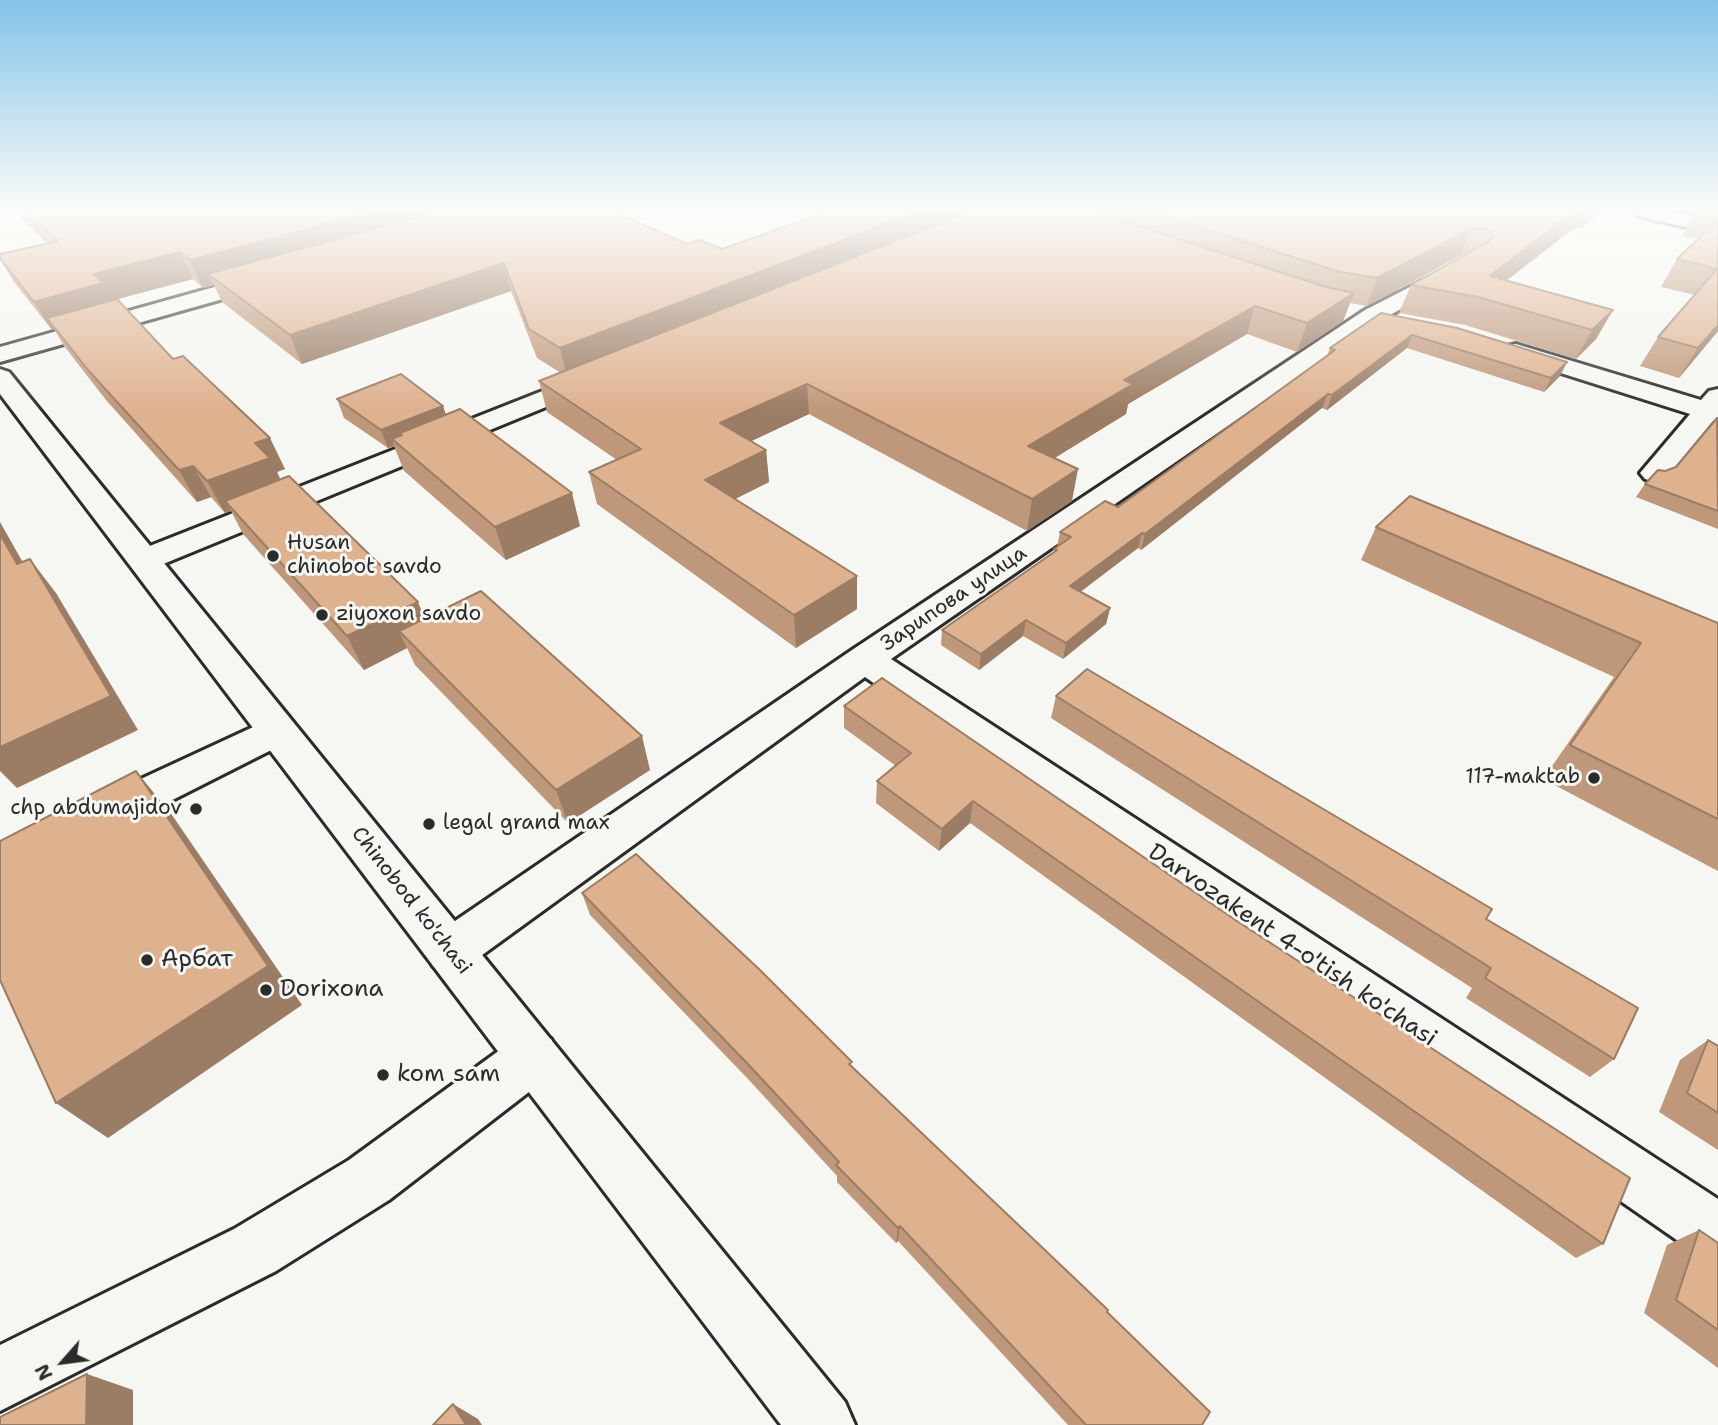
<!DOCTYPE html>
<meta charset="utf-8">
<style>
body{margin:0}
#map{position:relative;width:1718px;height:1425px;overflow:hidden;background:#f6f6f2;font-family:"Shantell Sans",sans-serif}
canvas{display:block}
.north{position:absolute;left:28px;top:1327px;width:70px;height:70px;-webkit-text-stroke:5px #f6f6f2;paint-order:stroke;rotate:242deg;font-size:19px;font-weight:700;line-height:28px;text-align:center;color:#2b2b2b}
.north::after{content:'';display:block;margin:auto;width:24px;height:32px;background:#2b2b2b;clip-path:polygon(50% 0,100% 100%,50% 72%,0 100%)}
</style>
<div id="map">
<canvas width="1718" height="1425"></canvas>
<div class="north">N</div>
</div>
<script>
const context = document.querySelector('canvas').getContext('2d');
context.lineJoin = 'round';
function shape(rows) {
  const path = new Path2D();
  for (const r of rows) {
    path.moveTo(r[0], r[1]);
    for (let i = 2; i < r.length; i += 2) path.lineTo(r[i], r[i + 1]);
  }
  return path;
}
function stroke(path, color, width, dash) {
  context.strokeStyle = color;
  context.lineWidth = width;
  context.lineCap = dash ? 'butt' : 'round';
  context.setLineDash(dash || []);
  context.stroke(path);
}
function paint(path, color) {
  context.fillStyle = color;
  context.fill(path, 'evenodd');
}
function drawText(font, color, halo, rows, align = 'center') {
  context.font = font + ' "Shantell Sans",sans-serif';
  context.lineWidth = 6;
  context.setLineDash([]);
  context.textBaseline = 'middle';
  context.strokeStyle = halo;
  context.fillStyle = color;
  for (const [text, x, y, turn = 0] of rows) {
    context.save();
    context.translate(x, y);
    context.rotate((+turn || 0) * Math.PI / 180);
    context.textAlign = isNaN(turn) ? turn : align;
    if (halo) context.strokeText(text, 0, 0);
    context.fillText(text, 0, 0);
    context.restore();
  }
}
const street = shape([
 [1635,212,1672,212,1718,222,1718,234,1637,216,1635,212],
 [1451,266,1459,267,1462,272,1459,277,1381,320,891,659,1718,1199,1718,1262,1697,1254,865,677,467,966,450,972,433,966,426,951,433,936,852,650,1365,310,1451,266],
 [268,272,276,274,279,279,276,284,0,362,0,347,268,272],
 [1516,344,1701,400,1709,391,1718,389,1718,422,1713,421,1665,479,1655,482,1645,479,1640,473,1690,414,1507,356,1504,351,1507,346,1516,344],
 [593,371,602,374,606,379,602,384,156,567,144,570,132,567,128,560,132,553,593,371],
 [277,716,291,720,297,730,291,740,121,826,106,831,91,826,85,814,91,802,277,716],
 [533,1032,551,1039,559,1057,551,1075,389,1200,276,1271,0,1411,0,1345,234,1229,349,1160,515,1039,533,1032]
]);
const secondary = shape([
 [0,369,9,372,845,1402,855,1425,781,1425,0,394,0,369]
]);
stroke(street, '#2b2b2b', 6);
stroke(secondary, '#2b2b2b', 6);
paint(street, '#f6f6f2');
paint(secondary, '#f6f6f2');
paint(shape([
 [14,212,615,212,687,244,722,249,826,212,1602,212,1580,229,1576,228,1561,238,1506,281,1613,310,1596,339,1576,359,1465,325,1399,313,1411,285,1463,256,1460,256,1367,306,1350,303,1343,321,1297,352,1247,334,1128,404,1126,414,1054,458,1072,501,1027,531,809,414,751,441,766,450,769,482,735,499,857,576,857,609,796,648,597,504,589,472,617,460,547,412,539,381,561,373,537,358,511,291,302,364,222,302,214,285,203,288,193,279,117,299,173,359,285,469,277,472,280,479,425,619,650,770,568,823,415,665,407,648,364,670,243,534,231,511,225,513,211,497,197,502,106,400,64,346,54,329,52,330,14,282,0,259,0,254,47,243],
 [1686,212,1718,212,1718,331,1679,378,1640,366,1658,337,1695,295,1661,287,1677,259,1698,239,1682,236,1695,214],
 [1381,313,1560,376,1544,392,1407,348,1327,410,1322,408,1141,550,1138,548,1080,592,1110,608,1106,624,1063,659,1023,636,979,670,941,645,942,630,1054,552,1054,549,1057,547,1060,532,1118,507,1327,356,1330,348],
 [337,399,443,406,446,415,580,526,506,560,404,471,394,446,388,448,344,418],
 [1718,418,1718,529,1636,497,1645,484,1665,471,1676,467],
 [1376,527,1718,623,1718,871,1543,779,1614,677,1361,560],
 [1056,696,1486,919,1614,1059,1590,1077,1466,998,1472,988,1051,718],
 [844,706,1603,1244,1576,1258,970,823,939,851,876,803,877,781,896,766,844,728],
 [582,893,852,1067,1107,1312,1202,1425,1068,1425,898,1241,896,1243,837,1182,837,1176,749,1080,590,915],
 [1708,1040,1718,1046,1718,1150,1659,1112,1680,1060],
 [1699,1230,1718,1243,1718,1368,1644,1313,1667,1245]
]), '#bf987b');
paint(shape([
 [372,212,473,212,208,274,214,285,203,288,190,260],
 [917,212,981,212,567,377,560,348],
 [1573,212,1584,212,1576,228,1561,238,1483,299,1490,276],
 [1589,212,1602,212,1580,229],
 [1471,229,1460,256,1367,306,1377,278],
 [180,252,193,279,47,318,54,329,52,330,34,302,94,274],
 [504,263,511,291,302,364,290,335],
 [1354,293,1343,321,1297,352,1307,323],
 [1255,306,1247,334,1128,404,1126,414,1024,477,1028,446,1124,380],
 [1613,310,1596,339,1576,359,1592,330],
 [1718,325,1718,331,1679,378,1698,348],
 [1412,335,1407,348,1327,410,1332,395],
 [1567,362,1560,376,1544,392,1551,378],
 [807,384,809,414,724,454,720,423],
 [1328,394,1322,408,1141,550,1145,534],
 [443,406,449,424,402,435,400,433,403,442,392,439,394,446,388,448,381,430],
 [270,438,285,469,277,472,285,489,225,501,231,511,225,513,207,481,255,443],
 [766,450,769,482,709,512,705,480],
 [193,466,211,497,197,502,179,470],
 [1078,469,1072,501,1027,531,1032,499],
 [572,493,580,526,506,560,495,527],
 [0,522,43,598,17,564,0,534],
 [1142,533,1138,548,1067,602,1070,586],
 [30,559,56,593,138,730,17,788,0,771,0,747],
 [857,576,857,609,796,648,794,615],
 [418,602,432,636,399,631,407,648,364,670,347,636],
 [1110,608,1106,624,1063,659,1066,643],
 [1026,620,1023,636,979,670,981,654],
 [642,736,650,770,568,823,556,790],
 [136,771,172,815,302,1005,108,1138,56,1103],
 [973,801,970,823,939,851,942,829],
 [900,1226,898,1241,896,1243,898,1228],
 [87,1374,133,1390,133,1425,86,1425],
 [453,1404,478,1419,482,1425,466,1425]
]), '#9b7c64');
const building = shape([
 [27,212,372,212,190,260,180,252,94,274,103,283,34,302,0,258,0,254,58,241,27,212],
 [437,212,615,212,687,244,699,240,722,249,826,212,917,212,560,348,529,329,504,263,290,335,208,274,437,212],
 [969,212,1094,212,1326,287,1354,293,1307,323,1255,306,1124,380,1133,384,1028,446,1078,469,1032,499,807,384,720,423,766,450,705,480,857,576,794,615,589,472,641,449,539,381,969,212],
 [1152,212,1573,212,1490,276,1613,310,1592,330,1478,297,1411,285,1488,242,1494,236,1487,229,1471,229,1377,278,1340,272,1152,212],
 [1718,220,1718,325,1698,348,1658,337,1717,269,1677,259,1718,220],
 [117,299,173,359,183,356,270,438,255,443,270,458,207,481,193,466,179,470,88,370,47,318,117,299],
 [1381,313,1457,328,1567,362,1551,378,1412,335,1332,395,1328,394,1145,534,1142,533,1070,586,1110,608,1066,643,1026,620,981,654,942,630,1057,550,1054,549,1071,537,1060,532,1105,501,1118,507,1335,350,1330,348,1381,313],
 [401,374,443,406,381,430,337,399,401,374],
 [460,409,572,493,495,527,392,439,402,435,400,433,460,409],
 [1717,418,1718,511,1645,484,1658,470,1665,471,1676,467,1717,418],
 [289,476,418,602,347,636,225,501,289,476],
 [1410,496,1718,623,1718,819,1570,745,1641,643,1376,527,1410,496],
 [0,534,17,564,30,559,111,696,0,747,0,534],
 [481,591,642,736,556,790,399,631,481,591],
 [1087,669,1492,909,1486,919,1638,1008,1614,1059,1485,978,1491,968,1056,696,1087,669],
 [882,678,1237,921,1630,1178,1603,1244,973,801,942,829,877,781,911,753,844,706,882,678],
 [136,771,268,966,56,1103,0,980,0,841,136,771],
 [636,854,760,970,852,1062,849,1064,1108,1310,1107,1312,1210,1412,1202,1425,1086,1425,900,1226,898,1228,836,1165,839,1162,745,1061,582,893,636,854],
 [1708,1040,1718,1046,1718,1113,1687,1093,1708,1040],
 [1699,1230,1718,1243,1718,1330,1676,1300,1699,1230],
 [87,1374,86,1425,0,1425,0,1417,87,1374],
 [453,1404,466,1425,433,1425,453,1404]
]);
paint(building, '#deb18f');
stroke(building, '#9b7c64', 2);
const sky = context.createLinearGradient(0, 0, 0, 412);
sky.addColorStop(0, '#83c3e8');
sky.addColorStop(0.51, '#fbfbf9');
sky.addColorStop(1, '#fbfbf900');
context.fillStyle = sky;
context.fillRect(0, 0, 1718, 412);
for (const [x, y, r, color] of [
 [273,556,7,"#2b2b2b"],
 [322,615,7,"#2b2b2b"],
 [1594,778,7,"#2b2b2b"],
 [196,809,7,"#2b2b2b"],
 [429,824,7,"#2b2b2b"],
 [147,960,7,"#2b2b2b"],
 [266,990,7,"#2b2b2b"],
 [383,1075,7,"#2b2b2b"]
]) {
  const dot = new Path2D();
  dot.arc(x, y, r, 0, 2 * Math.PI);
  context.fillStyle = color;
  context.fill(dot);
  stroke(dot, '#f6f6f2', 2.5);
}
drawText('21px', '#2b2b2b', '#f6f6f2', [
 ["Husan",287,544],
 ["chinobot savdo",287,568],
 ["ziyoxon savdo",336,615],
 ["117-maktab",1580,778,"right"],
 ["chp abdumajidov",182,809,"right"],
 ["legal grand max",443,824]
], 'left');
drawText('21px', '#2b2b2b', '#f6f6f2', [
 ["Зарипова улица",954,599,-34],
 ["Chinobod ko'chasi",411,901,52]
]);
drawText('24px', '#2b2b2b', '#f6f6f2', [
 ["Darvozakent 4-o'tish ko'chasi",1292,946,34]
]);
drawText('24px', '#2b2b2b', '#f6f6f2', [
 ["Арбат",161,960],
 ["Dorixona",280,990],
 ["kom sam",397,1075]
], 'left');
</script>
